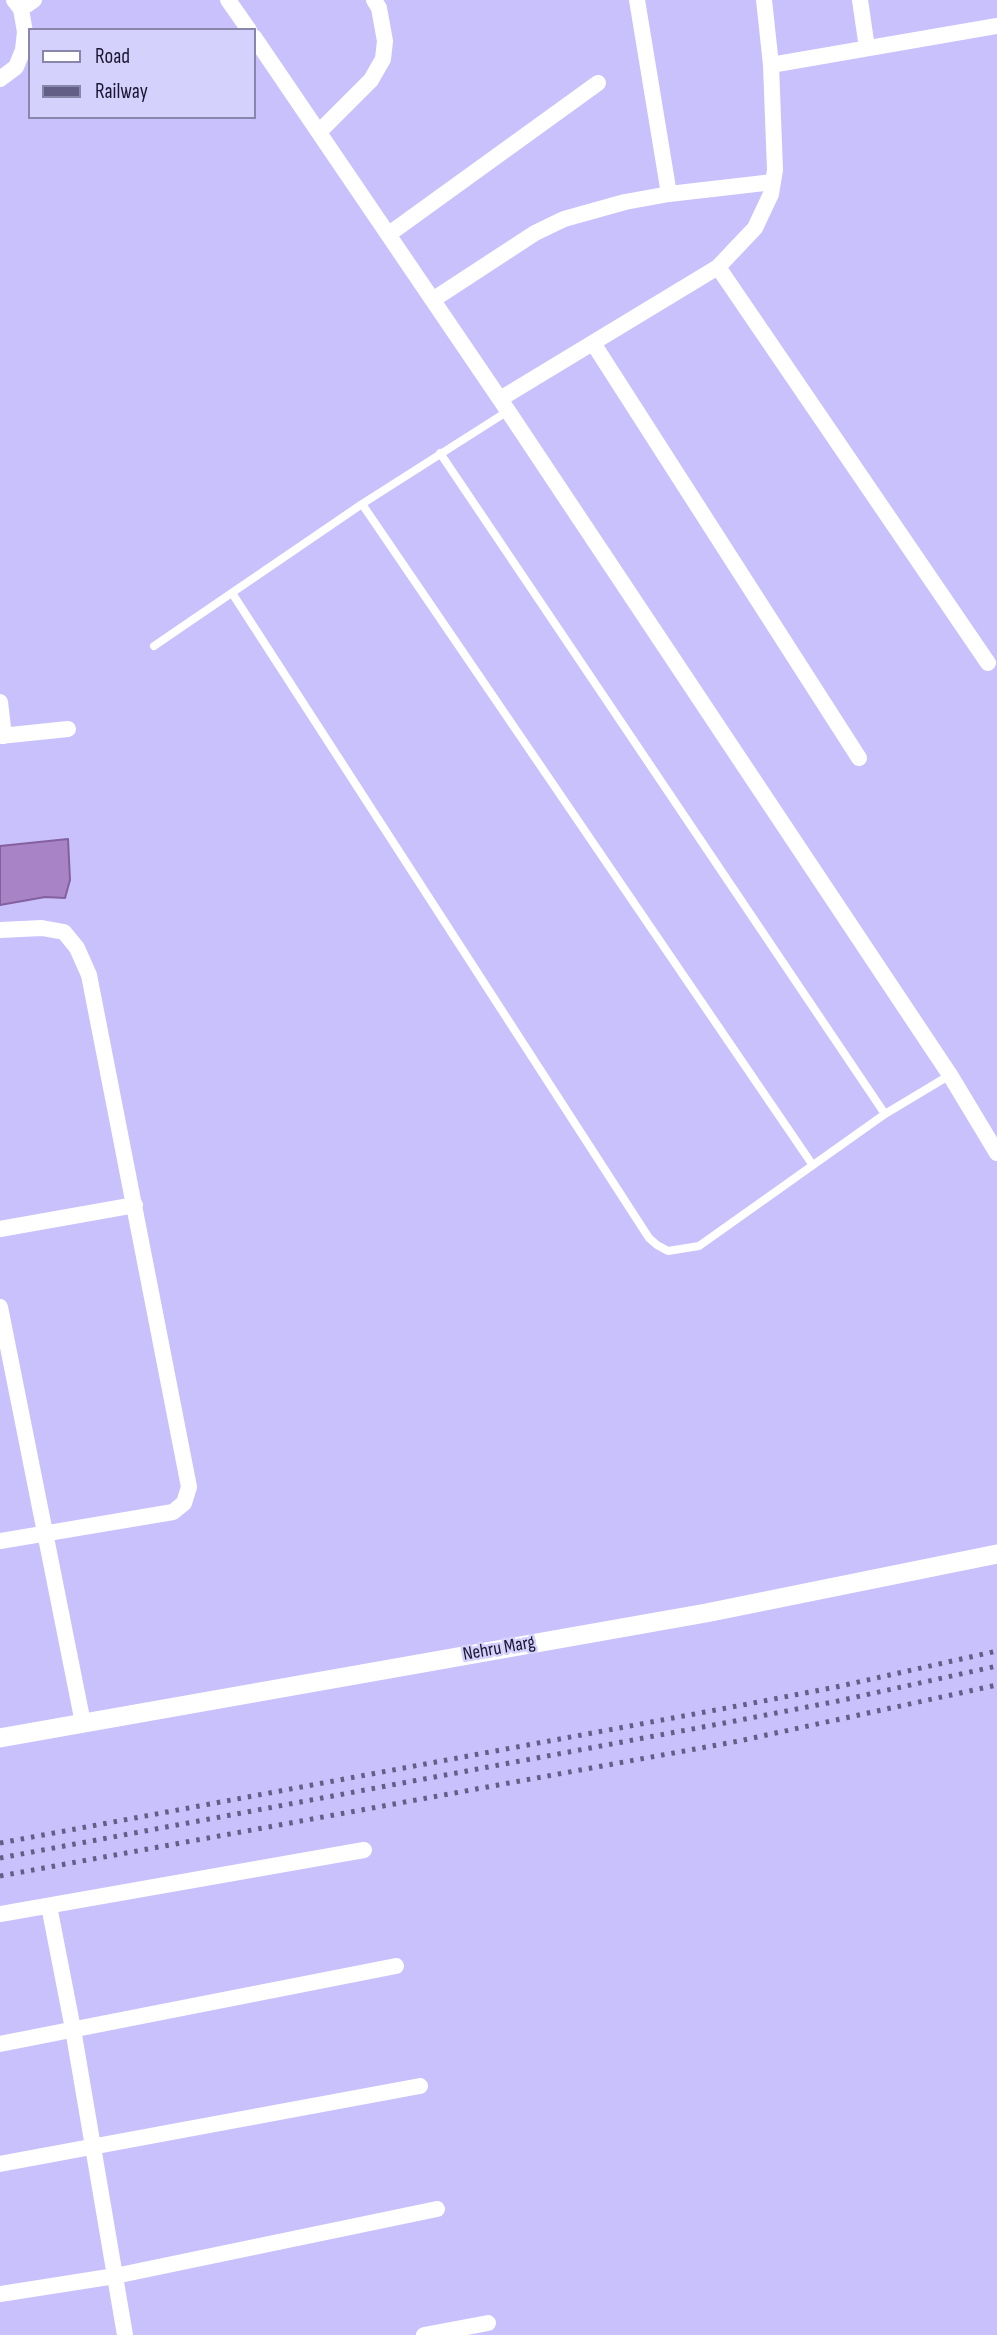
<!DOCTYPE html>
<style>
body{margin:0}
#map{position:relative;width:997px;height:2335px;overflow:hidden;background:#c8c1fc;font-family:"Sofia Sans Condensed",sans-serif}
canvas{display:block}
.legend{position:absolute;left:28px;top:28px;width:228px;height:91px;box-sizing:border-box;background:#d5d1fd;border:2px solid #8a86ab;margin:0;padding:9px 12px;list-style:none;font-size:21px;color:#1a1631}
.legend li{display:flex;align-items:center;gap:14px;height:35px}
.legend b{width:35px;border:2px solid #8a86ab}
</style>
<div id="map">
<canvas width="997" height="2335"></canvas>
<ul class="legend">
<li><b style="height:9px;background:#fff"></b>Road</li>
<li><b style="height:9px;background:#635e86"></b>Railway</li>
</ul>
</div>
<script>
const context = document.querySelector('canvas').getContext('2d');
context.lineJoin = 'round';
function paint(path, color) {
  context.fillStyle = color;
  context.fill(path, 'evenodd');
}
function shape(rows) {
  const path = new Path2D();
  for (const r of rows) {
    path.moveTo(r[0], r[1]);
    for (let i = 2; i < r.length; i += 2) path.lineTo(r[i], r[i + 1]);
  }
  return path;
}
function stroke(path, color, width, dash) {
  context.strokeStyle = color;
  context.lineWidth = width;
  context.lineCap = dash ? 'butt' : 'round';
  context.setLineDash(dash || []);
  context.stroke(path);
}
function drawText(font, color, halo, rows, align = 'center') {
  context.font = font + ' "Sofia Sans Condensed",sans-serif';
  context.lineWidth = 5;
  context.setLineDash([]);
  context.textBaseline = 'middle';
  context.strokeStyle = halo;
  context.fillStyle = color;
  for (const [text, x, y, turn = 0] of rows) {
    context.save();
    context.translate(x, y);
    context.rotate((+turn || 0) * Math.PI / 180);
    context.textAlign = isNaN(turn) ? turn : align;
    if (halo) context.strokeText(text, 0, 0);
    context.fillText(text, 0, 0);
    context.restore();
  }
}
const building = shape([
 [68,839,70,880,65,898,45,897,0,905,0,846,68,839]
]);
paint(building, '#a884c6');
stroke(building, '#84609f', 2);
stroke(shape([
 [440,453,885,1114],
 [362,504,812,1164],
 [232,593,649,1238,657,1245,668,1251,699,1246,885,1114,950,1075],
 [154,646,362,504,508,411]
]), '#fff', 8);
stroke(shape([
 [14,0,21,9,34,0],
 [228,0,249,30],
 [637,0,669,194],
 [860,0,867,48],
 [254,37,508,411,950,1075,997,1153],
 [771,65,997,26],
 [0,79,16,67,23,50,25,32,21,9],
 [319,132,371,80,383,59,385,41,379,8,374,0],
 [389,234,598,83],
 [718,267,988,663],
 [434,299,535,233,564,219,625,202,669,194,773,182],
 [593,343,859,758],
 [500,399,718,267,755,228,771,194,775,170,771,65,764,0],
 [0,702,4,736],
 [0,736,68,729],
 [0,930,42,928,64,932,77,948,89,975,189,1487,184,1503,173,1512,0,1541],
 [0,1229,135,1205],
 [0,1307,83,1723],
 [49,1906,73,2029,125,2335],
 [0,1914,364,1850],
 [0,2044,396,1966],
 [0,2164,420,2086],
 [0,2294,115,2276,437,2209],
 [424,2335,488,2323]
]), '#fff', 16);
stroke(shape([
 [0,1738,706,1613,997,1554]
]), '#fff', 19);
stroke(shape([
 [0,1843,732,1707,836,1687,997,1651],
 [0,1858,735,1721,838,1701,997,1666],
 [0,1876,739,1741,997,1685]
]), '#635e86', 5, [3.5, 7]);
drawText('19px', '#1a1631', '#d5d1fd', [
 ["Nehru Marg",499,1649,-10]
]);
</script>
